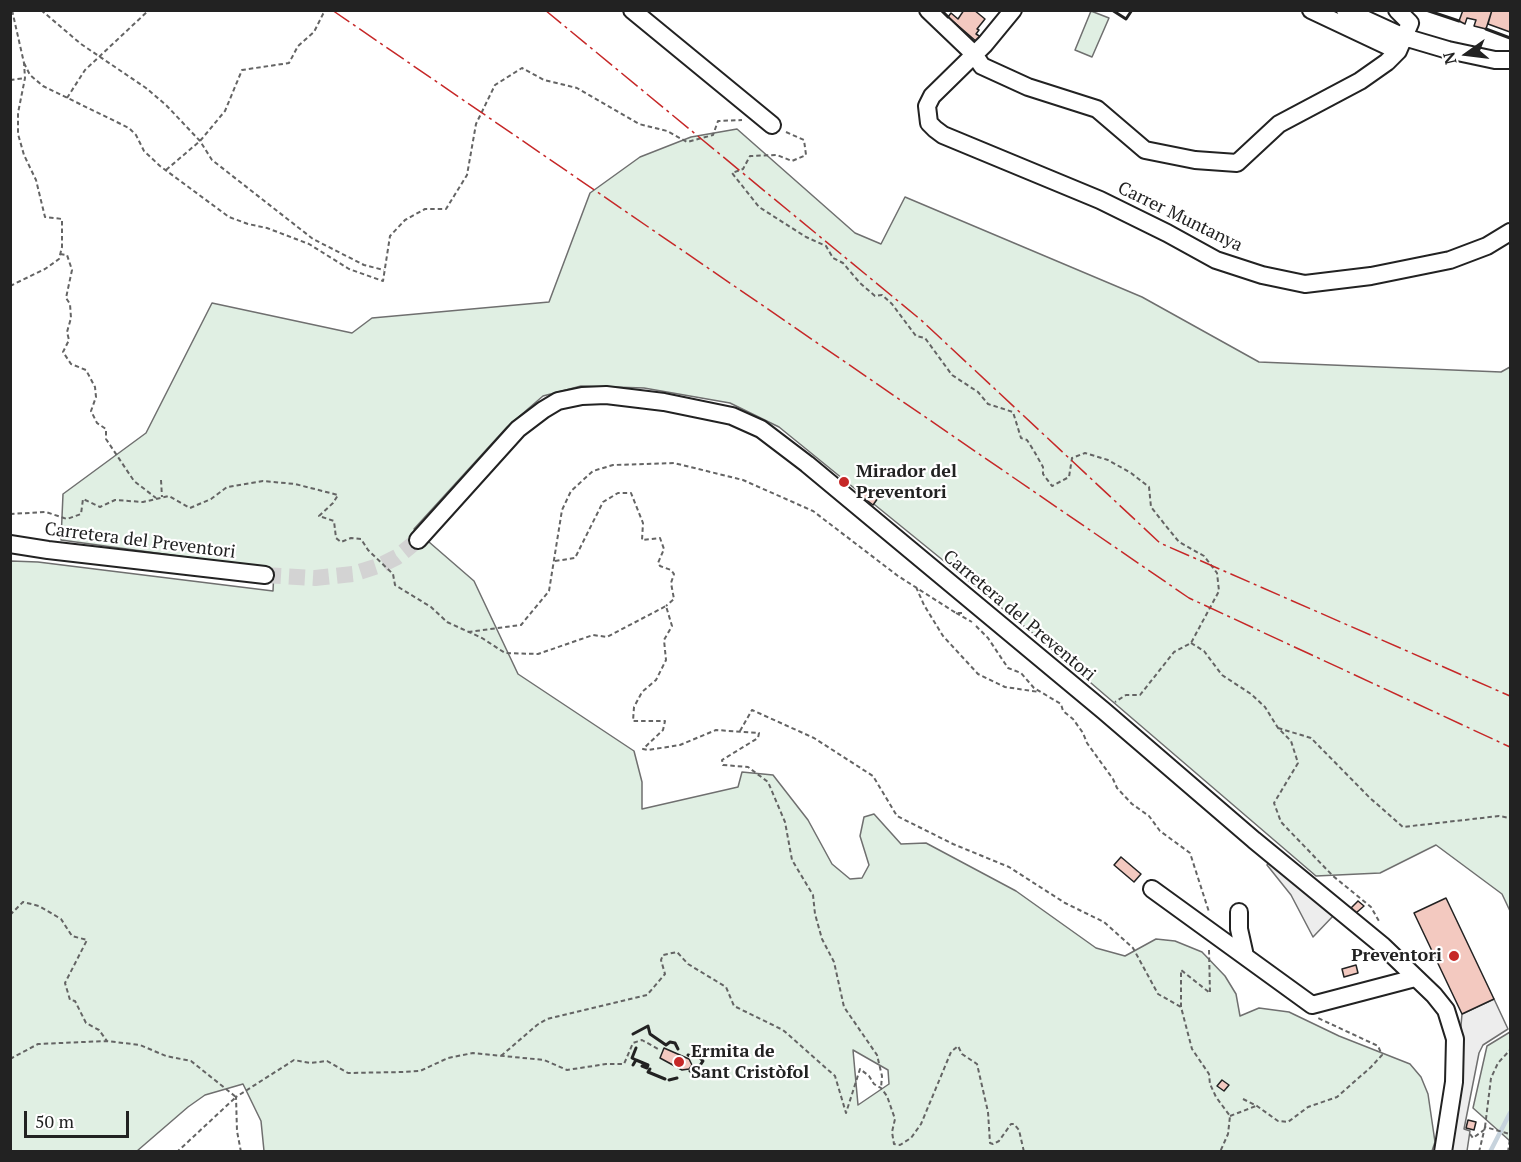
<!DOCTYPE html>
<meta charset="utf-8">
<style>
body{margin:0}
#map{position:relative;width:1521px;height:1162px;overflow:hidden;background:#fff;font-family:"PT Serif",serif}
canvas{display:block}
.frame{position:absolute;inset:0;border:12px solid #222;pointer-events:none}
.north{position:absolute;left:1437px;top:24px;width:60px;height:60px;-webkit-text-stroke:4px #fff;paint-order:stroke;rotate:256deg;font-size:16px;font-weight:700;line-height:24px;text-align:center;color:#222}
.north::after{content:'';display:block;margin:auto;width:21px;height:27px;background:#222;clip-path:polygon(50% 0,100% 100%,50% 72%,0 100%)}
.scale{position:absolute;left:24px;top:1111px;width:105px;height:27px;box-sizing:border-box;border:3px solid #222;border-top:0;padding-left:8px;font-size:18px;line-height:21px;white-space:nowrap;color:#222;-webkit-text-stroke:4px #fff;paint-order:stroke}
</style>
<div id="map">
<canvas width="1521" height="1162"></canvas>
<div class="frame"></div>
<div class="north">N</div>
<div class="scale">50 m</div>
</div>
<script>
const context = document.querySelector('canvas').getContext('2d');
context.lineJoin = 'round';
function paint(path, color) {
  context.fillStyle = color;
  context.fill(path, 'evenodd');
}
function shape(rows) {
  const path = new Path2D();
  for (const r of rows) {
    path.moveTo(r[0], r[1]);
    for (let i = 2; i < r.length; i += 2) path.lineTo(r[i], r[i + 1]);
  }
  return path;
}
function stroke(path, color, width, dash) {
  context.strokeStyle = color;
  context.lineWidth = width;
  context.lineCap = dash ? 'butt' : 'round';
  context.setLineDash(dash || []);
  context.stroke(path);
}
function drawText(font, color, halo, rows, align = 'center') {
  context.font = font + ' "PT Serif",serif';
  context.lineWidth = 4.5;
  context.setLineDash([]);
  context.textBaseline = 'middle';
  context.strokeStyle = halo;
  context.fillStyle = color;
  for (const [text, x, y, turn = 0] of rows) {
    context.save();
    context.translate(x, y);
    context.rotate((+turn || 0) * Math.PI / 180);
    context.textAlign = isNaN(turn) ? turn : align;
    if (halo) context.strokeText(text, 0, 0);
    context.fillText(text, 0, 0);
    context.restore();
  }
}
const green = shape([
 [1091,11,1109,18,1092,57,1075,50,1091,11],
 [737,129,855,233,881,244,905,197,1142,297,1259,362,1501,372,1510,367,1510,911,1502,894,1436,845,1380,873,1316,876,1035,635,779,427,730,403,644,388,581,386,543,396,507,427,414,529,474,581,518,674,634,751,642,782,642,809,738,787,742,772,773,775,808,820,832,864,850,879,862,878,869,865,860,836,864,817,874,814,901,844,926,843,1016,891,1096,948,1125,956,1156,939,1175,941,1202,952,1225,976,1236,994,1240,1016,1259,1008,1289,1012,1339,1036,1410,1064,1421,1077,1428,1094,1435,1142,1432,1151,264,1151,261,1121,243,1084,205,1095,188,1107,137,1151,11,1152,11,561,38,562,273,591,274,569,61,540,63,494,146,433,212,303,352,333,372,318,549,302,590,193,640,157,691,137,737,129],
 [853,1050,888,1070,889,1084,858,1105,853,1050],
 [1510,1032,1510,1141,1473,1108,1487,1046,1510,1032]
]);
paint(green, '#e0efe3');
stroke(green, '#6f6f6f', 1.5);
const parking = shape([
 [1270,860,1335,914,1313,937,1291,895,1267,865,1270,860],
 [1494,999,1508,1029,1483,1045,1479,1053,1464,1129,1470,1131,1467,1151,1450,1152,1462,1014,1494,999]
]);
paint(parking, '#ededed');
stroke(parking, '#6f6f6f', 1.5);
stroke(shape([
 [1490,1152,1510,1113]
]), '#c7d3dd', 4.5);
const building = shape([
 [964,10,974,10,985,19,977,29,979,30,976,34,981,37,977,42,948,17,951,13,958,19,964,10],
 [1463,10,1492,10,1486,29,1474,26,1476,20,1467,18,1465,24,1459,21,1463,10],
 [1492,10,1510,10,1510,32,1488,24,1492,10],
 [861,485,878,498,873,505,856,492,861,485],
 [1121,857,1141,874,1134,882,1114,865,1121,857],
 [1446,898,1494,999,1462,1014,1414,913,1446,898],
 [1358,901,1364,906,1356,913,1351,908,1358,901],
 [1356,965,1358,973,1344,977,1342,969,1356,965],
 [664,1048,689,1059,692,1065,689,1069,682,1070,660,1058,664,1048],
 [1222,1080,1229,1085,1224,1091,1217,1086,1222,1080],
 [1468,1120,1476,1122,1474,1130,1466,1128,1468,1120]
]);
paint(building, '#f3c9c0');
stroke(building, '#222', 1.5);
stroke(shape([
 [265,575,315,578,353,574,381,565,397,557,418,540]
]), '#d3d3d3', 16, [16, 8]);
const minor = shape([
 [632,10,772,125],
 [928,10,974,54,982,66,1028,87,1097,109,1145,150,1195,160,1237,163,1279,124,1360,81,1387,62,1398,51,1410,23,1397,10],
 [1013,10,985,44,932,96,927,106,929,123,935,129,943,135,1100,200,1167,233,1216,260,1262,275,1305,284,1371,276,1450,260,1487,246,1510,232],
 [1311,10,1398,51],
 [1345,10,1404,37,1448,50,1495,60,1510,60],
 [418,540,518,429,543,410,558,401,582,396,606,395,664,402,732,416,761,429,807,464,1104,711,1254,840,1383,946,1434,995,1446,1010,1455,1039,1454,1082,1443,1152],
 [10,544,48,550,265,575],
 [1152,889,1312,1005,1415,978],
 [1239,912,1239,929,1245,956]
]);
stroke(minor, '#222', 20);
stroke(shape([
 [41,10,81,44,146,88,166,105,200,141,212,160,313,239,364,265,384,270],
 [24,63,30,75,43,86,129,128,136,135,144,151,160,166,229,217,248,224,267,228,309,244,349,269,383,281,390,236,405,220,425,209,446,209,467,175,476,124,495,85,522,68,544,80,577,88,639,124,667,131,687,142,713,135,718,121,742,120],
 [10,80,25,78],
 [67,98,85,70,149,10],
 [786,132,804,140,806,155,792,161,777,155,750,156,743,169,732,173,759,207,806,237,826,246,833,258,843,263,860,283,875,296,882,295,892,304,916,336,925,338,952,375,978,392,988,404,1013,412,1021,438,1027,440,1034,451,1043,467,1043,474,1052,486,1069,477,1072,458,1085,453,1108,460,1131,473,1149,487,1151,507,1166,526,1179,542,1204,556,1217,573,1219,591,1191,643,1174,652,1140,695,1126,695,1115,702],
 [166,170,200,141,225,111,242,70,289,63,298,46,314,32,323,14,327,10],
 [60,254,67,255,72,270,66,298,70,304,71,318,67,332,69,340,63,352,71,364,86,370,95,387,96,397,91,411,97,423,106,429,106,439,134,481,156,498],
 [10,286,45,269,59,259,62,247,62,219,45,217,36,180,24,155,18,134,18,113,25,78,24,63,12,10],
 [161,480,162,497],
 [10,514,46,512,67,519,81,514,83,499,100,507,115,500,143,502,169,496,190,508,211,499,227,487,263,481,295,484,338,495,333,503,319,516,334,521,336,538,341,542,351,538,361,539,368,550,393,574,395,585,431,607,447,622,482,638,505,653,538,654,593,635,607,637,666,606,672,626,664,640,666,660,656,680,642,692,634,707,633,721,665,721,663,730,643,749,648,750,680,745,716,730,759,733,758,738,722,760,723,765,748,767,768,782,785,822,792,860,813,895,815,914,822,939,834,962,844,1007,877,1055,882,1076,881,1088],
 [555,561,575,558,603,502,618,493,631,493,643,523,642,540,660,538,664,549,658,563,660,566,671,570,674,574,671,583,674,599,666,606],
 [916,587,924,605,943,636,978,674,1005,687,1039,692],
 [956,613,972,622],
 [976,626,988,638,1008,668,1021,673,1034,688,1061,704,1063,711,1073,719,1083,733,1087,743,1113,779,1117,788,1132,804,1149,816,1160,831,1190,853,1209,912],
 [468,632,521,625,549,591,562,510,571,491,593,471,613,465,674,463,743,480,813,511,898,576,956,613,962,613],
 [1191,643,1204,651,1222,675,1251,694,1265,707,1278,728,1291,741,1298,763,1274,803,1281,822,1333,876,1371,907,1380,923],
 [1278,728,1311,738,1370,798,1403,827,1499,816,1510,818],
 [740,731,752,710,814,738,873,776,897,816,953,844,1009,867,1065,903,1104,922,1133,948,1158,994,1181,1007],
 [10,915,23,902,39,906,61,919,72,936,87,940,65,983,70,1000,75,1001,86,1023,99,1030,107,1041],
 [1209,950,1210,993,1181,970,1181,1007,1192,1049,1209,1074,1210,1084,1216,1097,1230,1116,1228,1134,1220,1152],
 [501,1056,537,1025,547,1019,647,995,665,974,661,960,663,955,677,952,688,964,726,987,734,1006,783,1030,835,1076,846,1113,860,1069,869,1076,874,1084,881,1088,887,1096,895,1119,892,1132,894,1144,900,1145,911,1138,921,1124,951,1052,958,1046,962,1054,977,1064,988,1112,990,1143,993,1144,999,1141,1011,1124,1014,1124,1019,1130,1024,1152],
 [10,1059,38,1044,107,1041,140,1045,166,1056,191,1061,236,1097,177,1152],
 [1243,1099,1257,1106,1278,1121,1288,1122,1308,1107,1337,1097,1371,1067,1382,1055,1378,1046,1318,1018],
 [1230,1116,1256,1106],
 [1485,1127,1491,1078,1498,1063,1510,1050],
 [1470,1134,1473,1138,1484,1130],
 [241,1152,237,1131,236,1097,294,1060,310,1063,327,1061,348,1073,403,1072,420,1071,448,1058,473,1053,544,1060,567,1070,606,1064,624,1064,633,1043,642,1040,658,1049],
 [1479,1152,1485,1127,1510,1134],
 [1508,1152,1510,1138]
]), '#646464', 2, [4.5, 3]);
stroke(minor, '#fff', 16);
stroke(shape([
 [941,10,948,17],
 [1112,10,1126,19,1132,10],
 [1426,10,1459,21],
 [1486,29,1510,38],
 [633,1034,648,1026,650,1034,666,1045,670,1042,675,1043,678,1049],
 [688,1055,693,1057,698,1056,703,1061,697,1070,690,1071],
 [636,1060,648,1065,647,1068,642,1066],
 [633,1065,636,1060,632,1058,636,1048],
 [650,1069,648,1072,665,1079],
 [669,1080,677,1078]
]), '#222', 3);
stroke(shape([
 [332,10,1189,598,1510,747],
 [545,10,921,320,1160,543,1510,696]
]), '#c62828', 1.5, [21, 4.5, 3, 4.5]);
for (const [x, y, r, color] of [
 [844,482,6,"#c62828"],
 [1454,956,6,"#c62828"],
 [679,1062,6,"#c62828"]
]) {
  const dot = new Path2D();
  dot.arc(x, y, r, 0, 2 * Math.PI);
  context.fillStyle = color;
  context.fill(dot);
  stroke(dot, '#fff', 2);
}
drawText('18px', '#222', '#fff', [
 ["Carrer Muntanya",1180,217,26],
 ["Carretera del Preventori",140,541,7],
 ["Carretera del Preventori",1019,616,40]
]);
drawText('bold 18px', '#222', '#fff', [
 ["Mirador del",856,472],
 ["Preventori",856,493],
 ["Preventori",1442,956,"right"],
 ["Ermita de",691,1052],
 ["Sant Cristòfol",691,1073]
], 'left');
</script>
